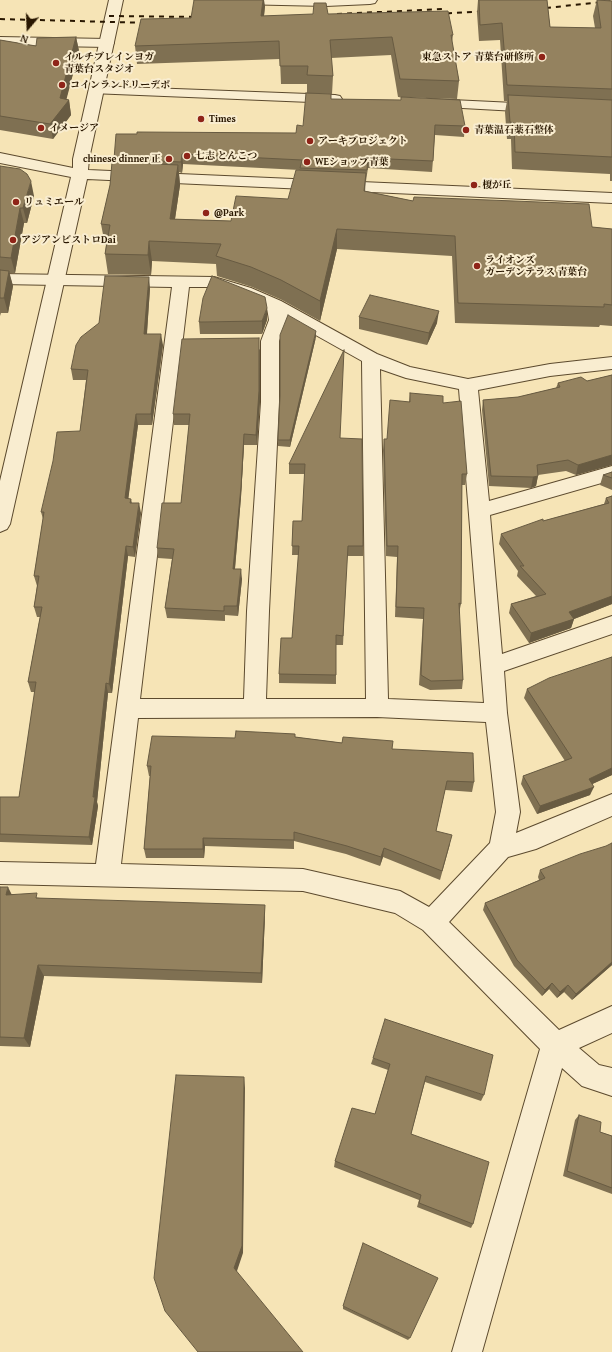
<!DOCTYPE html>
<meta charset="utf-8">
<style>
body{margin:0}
#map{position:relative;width:612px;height:1352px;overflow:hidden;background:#f6e4b6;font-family:"Gentium Book Plus",serif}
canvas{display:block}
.north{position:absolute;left:8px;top:8px;width:40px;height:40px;-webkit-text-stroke:3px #f9edd0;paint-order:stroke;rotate:199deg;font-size:11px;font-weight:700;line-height:16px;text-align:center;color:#291701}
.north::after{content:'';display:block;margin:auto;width:14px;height:18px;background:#291701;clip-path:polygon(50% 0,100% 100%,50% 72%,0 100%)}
</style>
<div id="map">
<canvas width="612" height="1352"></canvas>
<div class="north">N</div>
</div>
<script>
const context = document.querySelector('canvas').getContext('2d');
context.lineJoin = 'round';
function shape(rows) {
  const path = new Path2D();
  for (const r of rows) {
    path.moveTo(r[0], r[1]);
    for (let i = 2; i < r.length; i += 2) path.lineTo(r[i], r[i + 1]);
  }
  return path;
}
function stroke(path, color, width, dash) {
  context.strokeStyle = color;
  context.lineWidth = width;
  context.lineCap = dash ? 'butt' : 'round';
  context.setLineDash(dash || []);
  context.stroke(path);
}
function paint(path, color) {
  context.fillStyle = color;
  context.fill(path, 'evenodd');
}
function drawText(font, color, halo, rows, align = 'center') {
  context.font = font + ' "Gentium Book Plus","Noto Serif JP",serif';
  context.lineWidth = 4;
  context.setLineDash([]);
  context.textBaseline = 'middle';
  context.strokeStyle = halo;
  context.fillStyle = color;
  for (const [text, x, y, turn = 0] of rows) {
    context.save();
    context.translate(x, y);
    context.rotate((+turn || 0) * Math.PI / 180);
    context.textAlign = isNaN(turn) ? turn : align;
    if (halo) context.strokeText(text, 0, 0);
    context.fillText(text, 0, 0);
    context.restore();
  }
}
const minor = shape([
 [0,37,107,39,112,40,114,43,112,46,107,47,0,45,0,37],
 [96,86,335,95,340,96,342,99,340,102,335,103,91,93,89,90,91,87,96,86],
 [431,99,535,104,540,105,542,108,540,111,535,112,426,106,424,103,426,100,431,99],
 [0,274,214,277,251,288,281,301,377,354,410,367,468,379,550,364,612,357,612,369,550,376,478,390,489,501,612,466,612,480,490,515,502,654,612,616,612,634,504,671,507,713,520,812,516,833,612,794,612,816,536,849,508,857,449,922,559,1030,612,1006,612,1033,579,1048,599,1065,612,1068,612,1096,582,1086,562,1068,482,1352,452,1352,540,1049,423,930,395,913,303,891,0,884,0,862,96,864,172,287,0,284,0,274],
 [189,287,213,287,239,296,267,308,269,320,261,341,261,402,247,611,244,699,140,699,189,287],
 [287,319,362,361,366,699,266,699,269,611,279,402,279,341,287,319],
 [380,369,406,378,459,389,484,703,388,699,380,369],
 [377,717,486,722,496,812,490,843,429,907,400,891,303,869,121,864,138,718,377,717]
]);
const tertiary = shape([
 [109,0,123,0,89,159,88,170,612,193,612,203,87,179,10,524,7,529,0,532,0,481,71,177,0,163,0,153,73,168,73,159,109,0],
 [230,0,377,0,375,3,370,4,326,6,237,4,232,3,230,0]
]);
stroke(minor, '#5c4a2e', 2);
stroke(tertiary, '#5c4a2e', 2);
paint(minor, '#f9edd0');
paint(tertiary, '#f9edd0');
stroke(shape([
 [536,9,612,1],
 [337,14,443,9],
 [437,14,488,11],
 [109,16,203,17],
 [0,19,151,23]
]), '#291701', 2, [5, 5]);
paint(shape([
 [478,0,547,0,550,27,595,28,593,16,597,0,612,1,612,181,610,181,610,174,512,169,511,139,507,139,505,112,507,101,504,101,500,40,479,41,477,13],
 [265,6,264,16,328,14,453,35,452,42,459,81,457,99,398,97,391,55,331,58,333,76,332,94,307,93,307,84,281,84,280,59,137,64,135,46,191,18],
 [76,37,79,51,66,99,69,100,71,115,53,139,0,130,0,40,36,46],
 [401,97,465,126,464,137,435,135,432,172,368,168,366,181,365,181,365,191,413,201,592,227,612,229,612,326,600,325,599,327,455,323,452,256,337,249,320,321,282,300,252,287,217,276,216,264,152,261,151,275,108,274,105,254,106,245,105,245,101,224,110,185,115,162,114,159,296,133,331,99,401,100],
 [183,164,300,170,288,199,231,221,175,219,180,185,179,172,182,173],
 [0,166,34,196,27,223,24,223,15,273,9,273,13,286,8,313,1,313,0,316],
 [150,288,147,334,163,345,152,425,138,425,128,499,131,499,132,503,141,513,135,557,128,556,112,693,108,693,97,802,98,806,92,845,0,842,0,797,19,797,35,692,31,692,28,682,40,617,37,617,34,607,37,586,34,576,43,519,41,512,80,431,86,380,73,380,71,369,99,323],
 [359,317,437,323,427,345,359,329],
 [267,320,262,334,200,334,199,322],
 [316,337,290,447,278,446,278,440],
 [260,349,260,402,257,445,244,445,241,497,235,569,242,579,238,616,225,615,225,621,167,618,165,608,172,559,158,558,157,548,181,503,189,425,174,425,173,414],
 [612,375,612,465,576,475,566,471,538,475,536,486,531,488,489,486,482,410,483,400,518,397,556,388,558,383,587,381],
 [410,393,443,403,467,474,465,485,462,485,461,604,459,613,463,680,462,689,430,690,419,685,423,619,395,617,397,557,386,556,383,450,384,439,387,439,409,402],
 [340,438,363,546,363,556,347,556,343,645,336,645,336,684,279,683,279,674,292,638,299,555,292,555,293,521,302,521,305,474,289,474,289,464],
 [612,472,612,490,600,485,603,475],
 [612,496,612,604,574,619,571,628,529,643,509,613,511,604,536,596,517,576,518,571,499,544,501,534,543,521,604,504,606,498],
 [612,657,612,775,592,784,590,795,537,814,521,784,523,776,565,761,524,698,527,689],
 [295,737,392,749,474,782,472,792,445,790,436,831,450,844,440,880,383,857,380,866,346,854,294,841,294,849,205,846,204,858,146,858,144,849,150,776,149,776,147,766,235,738],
 [540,870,612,965,572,1000,564,992,557,998,549,989,542,996,514,966,483,910,485,903,539,880,538,877],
 [0,887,11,894,40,898,265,916,262,983,44,976,30,1047,0,1046],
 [373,1058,484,1095,481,1101,425,1082,411,1134,473,1224,471,1228,417,1207,419,1200,334,1167,335,1161,375,1114,388,1070,371,1064],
 [579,1115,600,1132,612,1136,612,1194,563,1176,575,1120],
 [343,1306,410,1338,408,1340,343,1309]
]), '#7f7052');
paint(shape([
 [263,0,264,0,265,6,262,34,261,16],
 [76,37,79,51,65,105,69,100,71,115,53,139,50,124,60,98],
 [182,154,183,164,182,173,181,162],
 [178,165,180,185,172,239,170,219],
 [366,173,365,193,364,191],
 [31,181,34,196,27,223,23,208],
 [20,208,24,223,15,273,11,258],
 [337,229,337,249,320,321,320,301],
 [149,241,152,261,151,275,148,255],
 [9,271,13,286,8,313,4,298],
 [149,277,150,288,146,345,144,334],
 [267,308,267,320,262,334,262,321],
 [439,311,437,323,427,345,429,333],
 [316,331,316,337,290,447,290,440],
 [161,334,163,345,152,425,151,414],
 [259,338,260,402,257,445,256,435],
 [136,414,138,425,127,509,125,498],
 [244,434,244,445,241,497,234,579,233,569],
 [612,455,612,465,576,475,578,465],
 [538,476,536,486,531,488,533,477],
 [139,503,141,513,135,557,133,547],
 [126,546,128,556,112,693,109,684],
 [241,569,242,579,238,616,237,606],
 [612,596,612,604,574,619,571,628,529,643,531,633,569,612],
 [106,683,108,693,97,802,98,806,92,845,89,837],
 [612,768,612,775,586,787,589,779],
 [594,787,590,795,537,814,540,806],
 [203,838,205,846,204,858,203,849],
 [384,848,383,857,380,866,381,857],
 [8,887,14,899,6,895],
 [265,905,265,916,262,983,261,973],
 [612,962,612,965,572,1000,576,994],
 [38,965,44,976,30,1047,24,1038],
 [552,983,549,989,542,996,545,990],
 [568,985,564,992,557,998,560,992],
 [244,1077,245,1088,243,1253,236,1274,234,1268]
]), '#685b42');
const building = shape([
 [194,0,263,0,261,16,313,14,314,3,326,3,328,14,448,11,453,35,451,35,459,81,400,79,392,37,330,40,333,76,307,75,308,66,280,66,279,41,135,46,141,19,191,18,194,0],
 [479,0,547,0,550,27,601,28,597,0,612,1,612,89,507,85,502,23,480,25,479,0],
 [76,37,60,98,69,100,50,124,0,116,0,40,36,46,37,38,76,37],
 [306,93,331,94,331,99,401,100,401,97,460,100,465,126,435,125,433,161,368,158,367,170,300,168,302,160,182,154,181,162,114,159,116,134,137,134,137,132,296,133,297,125,303,126,306,93],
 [508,95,612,100,612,157,515,152,514,123,510,122,508,95],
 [112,162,178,165,170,219,231,221,236,196,288,199,296,170,366,173,364,191,413,201,414,197,589,204,592,227,612,229,612,305,604,304,604,307,458,303,455,236,337,229,320,301,281,280,251,267,216,256,221,244,149,241,148,255,105,254,110,225,101,224,110,185,112,162],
 [0,166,20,169,27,174,31,181,23,208,20,208,11,258,0,257,0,166],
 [0,270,9,271,4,298,0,298,0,270],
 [105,276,149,277,144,334,161,334,151,414,136,414,125,498,131,499,130,503,139,503,133,547,126,546,109,684,106,683,93,797,95,797,89,837,0,834,0,797,19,797,36,682,28,682,42,607,34,607,39,576,34,576,44,512,41,512,53,461,57,432,80,431,88,370,71,369,76,345,81,337,99,323,105,276],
 [212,276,265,297,267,308,262,321,199,322,203,298,212,276],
 [370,295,439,311,429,333,359,317,370,295],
 [288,315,316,331,290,440,278,440,280,396,280,335,288,315],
 [259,338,259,391,256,435,244,434,241,487,233,569,241,569,237,606,224,606,224,611,165,608,174,549,157,548,162,503,181,503,190,414,173,414,182,339,259,338],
 [344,350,340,438,362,439,363,546,348,546,343,636,336,635,336,675,279,674,281,638,292,638,299,546,292,546,293,521,302,521,305,464,289,464,344,350],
 [612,375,612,455,578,465,568,460,537,465,538,476,533,477,491,476,483,400,518,397,560,387,558,383,581,377,587,381,612,375],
 [410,393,443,396,443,403,461,401,467,474,462,474,461,604,459,603,463,680,431,681,421,675,424,608,396,607,398,546,387,546,384,439,387,439,390,400,410,402,410,393],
 [612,472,612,478,603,475,612,472],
 [612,496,612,596,569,612,574,619,531,633,511,604,546,594,520,566,524,566,501,534,543,519,543,521,609,503,606,498,612,496],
 [612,657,612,768,589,779,594,787,540,806,523,776,572,758,527,689,549,678,612,657],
 [236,731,295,734,295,737,342,743,343,737,393,741,392,749,473,753,474,782,447,781,436,831,452,835,442,871,384,848,381,857,347,846,294,832,294,840,203,838,203,849,144,849,151,766,147,766,152,736,235,738,236,731],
 [612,843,612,962,576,994,568,985,560,992,552,983,545,990,517,960,485,903,545,878,540,870,580,854,606,846,612,843],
 [0,887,8,887,6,895,37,893,36,898,265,905,261,973,38,965,24,1038,0,1037,0,887],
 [385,1019,493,1055,484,1095,426,1076,411,1134,489,1162,473,1224,419,1203,421,1195,335,1161,352,1108,375,1114,390,1064,373,1058,385,1019],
 [176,1075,244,1077,242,1246,234,1268,303,1352,198,1352,165,1311,154,1278,176,1075],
 [579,1115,601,1122,600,1132,612,1136,612,1188,567,1171,579,1115],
 [363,1243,438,1278,410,1338,343,1306,363,1243]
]);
paint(building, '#94825f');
stroke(building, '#685b42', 1);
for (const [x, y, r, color] of [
 [542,57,4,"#8f2418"],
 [56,63,4,"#8f2418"],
 [62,85,4,"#8f2418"],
 [201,119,4,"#8f2418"],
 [41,128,4,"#8f2418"],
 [466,130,4,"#8f2418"],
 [310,141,4,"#8f2418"],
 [187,156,4,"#8f2418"],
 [169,159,4,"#8f2418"],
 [307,162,4,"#8f2418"],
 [474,185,4,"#8f2418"],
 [16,202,4,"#8f2418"],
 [206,213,4,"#8f2418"],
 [13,240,4,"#8f2418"],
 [477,266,4,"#8f2418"]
]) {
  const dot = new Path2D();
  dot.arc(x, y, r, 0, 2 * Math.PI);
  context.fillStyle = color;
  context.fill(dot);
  stroke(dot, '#f9edd0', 1.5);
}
drawText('bold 10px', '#291701', '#f9edd0', [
 ["イルチブレインヨガ",64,57],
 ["青葉台スタジオ",64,69],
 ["東急ストア 青葉台研修所",534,57,"right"],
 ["コインランドリーデポ",70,85],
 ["Times",209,119],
 ["イメージア",49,128],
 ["青葉温石薬石整体",474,130],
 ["アーキプロジェクト",318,141],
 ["七志 とんこつ",195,156],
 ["chinese dinner 正",161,159,"right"],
 ["WEショップ青葉",315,162],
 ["榎が丘",482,185],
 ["リュミエール",24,202],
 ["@Park",214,213],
 ["アジアンビストロDai",21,240],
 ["ライオンズ",485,260],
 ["ガーデンテラス 青葉台",485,272]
], 'left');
</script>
